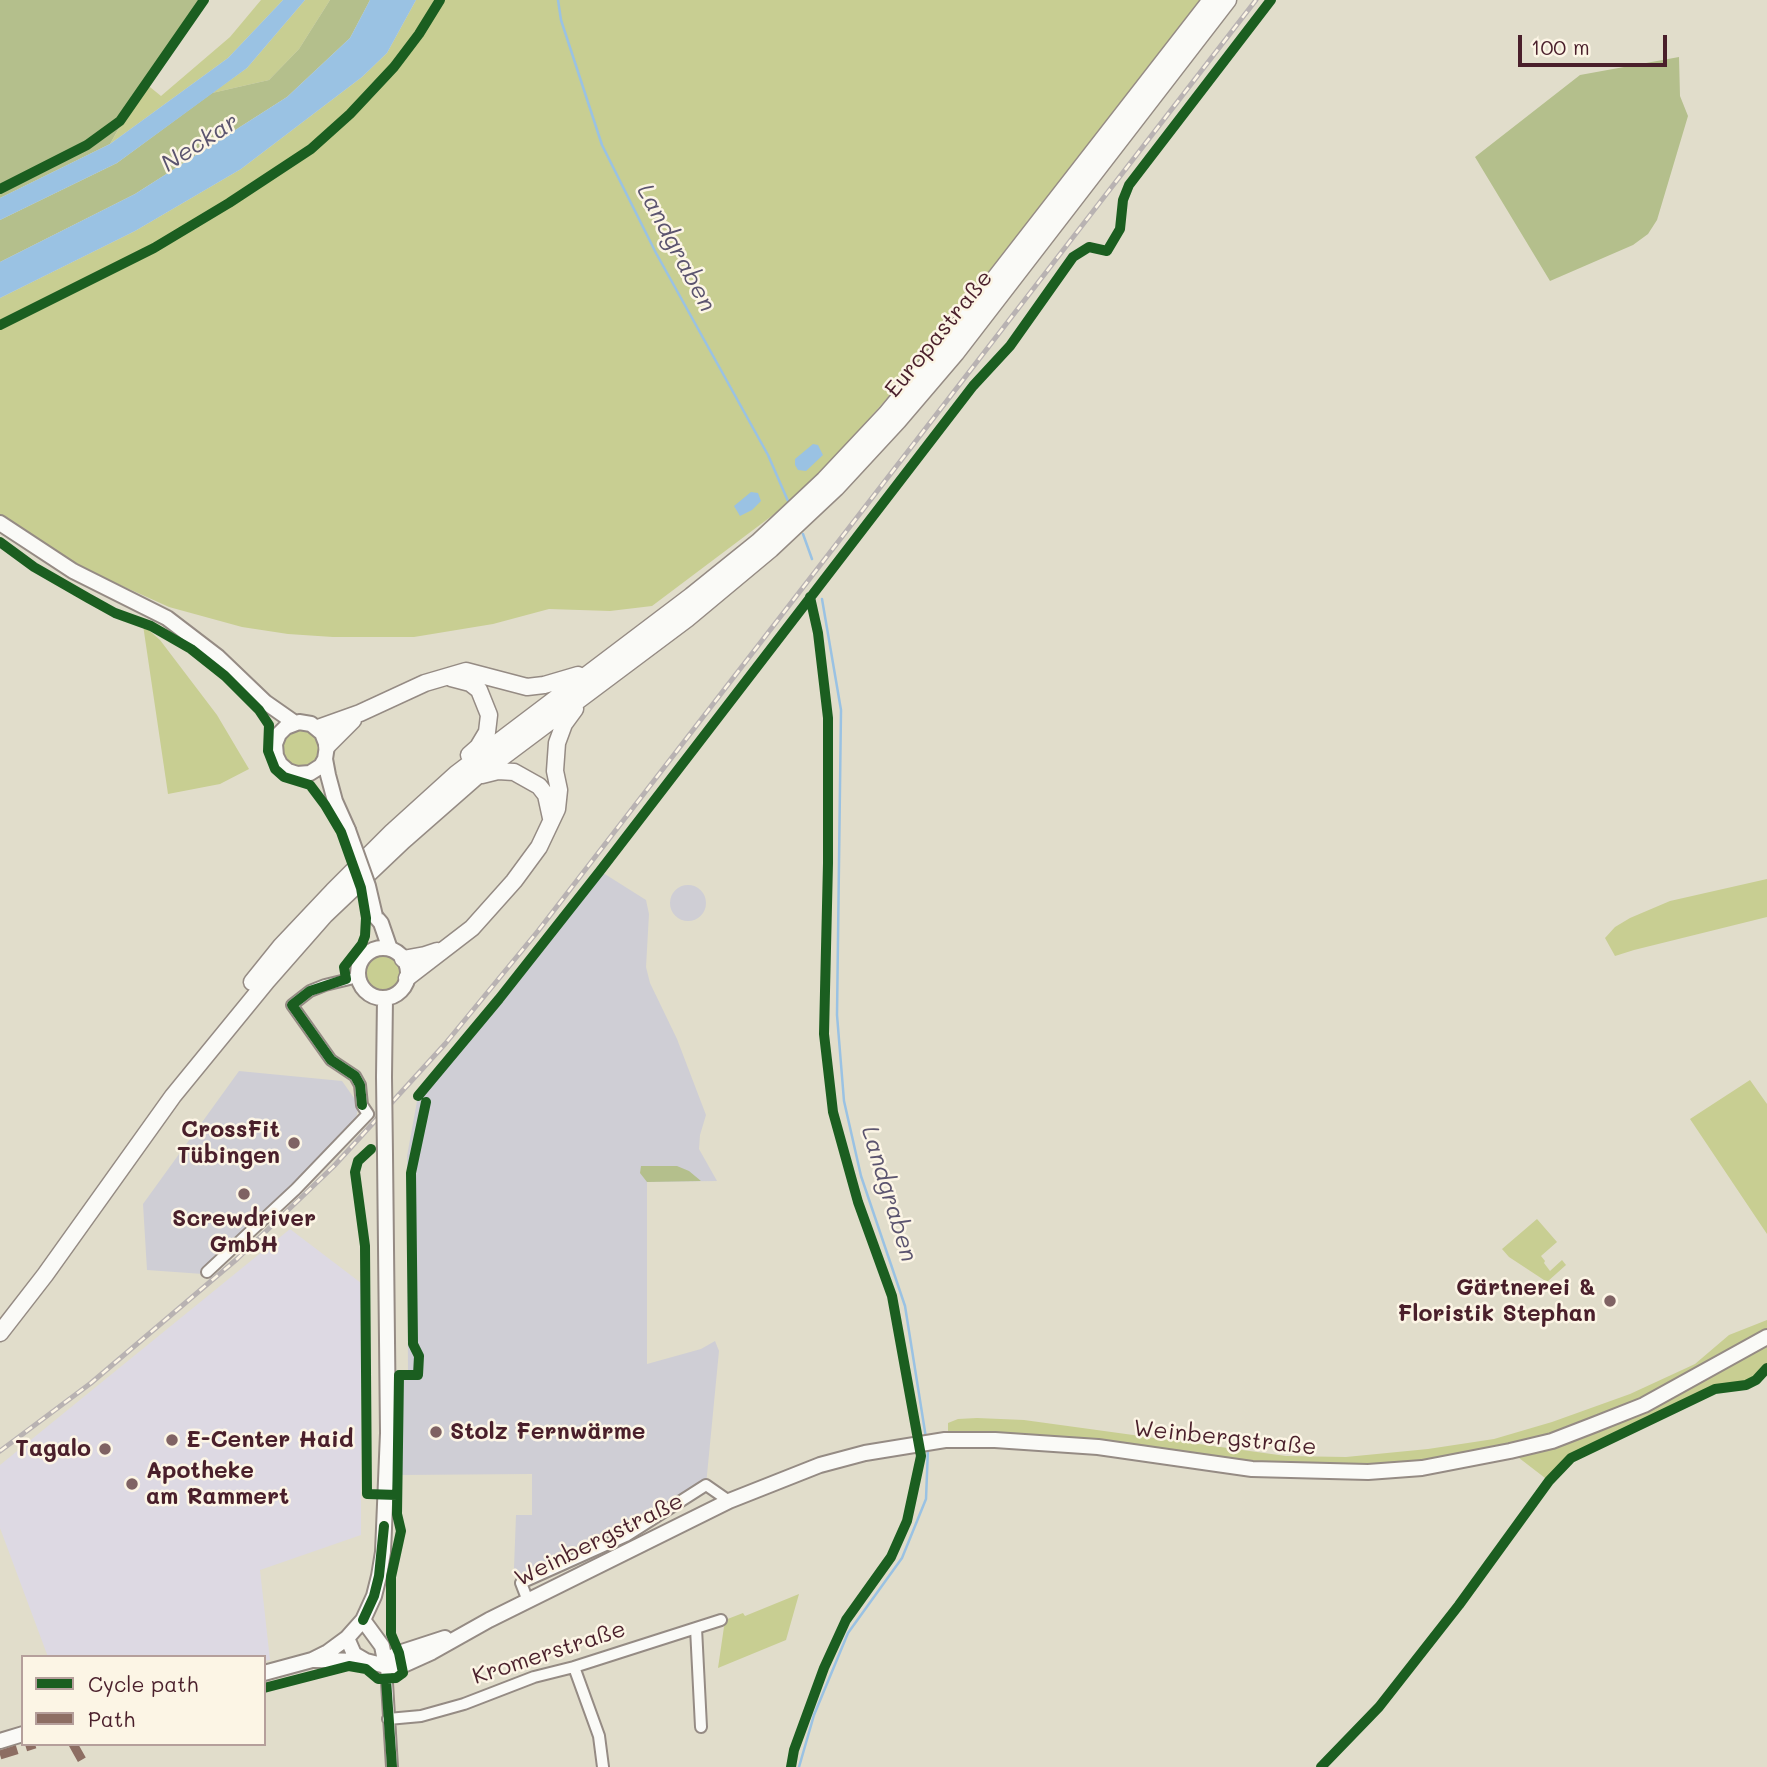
<!DOCTYPE html>
<meta charset="utf-8">
<style>
body{margin:0}
#map{position:relative;width:1767px;height:1767px;overflow:hidden;background:#e1ddcb;font-family:Mali,sans-serif}
canvas{display:block}
.legend{position:absolute;left:21px;top:1655px;width:245px;height:91px;box-sizing:border-box;background:#fcf5e5;border:2px solid #b59f9b;margin:0;padding:9px 12px;list-style:none;font-size:21px;color:#4a1f2b}
.legend li{display:flex;align-items:center;gap:14px;height:35px}
.legend b{width:35px;border:2px solid #b59f9b}
.scale{position:absolute;left:1518px;top:35px;width:149px;height:32px;box-sizing:border-box;border:4px solid #4a1f2b;border-top:0;padding-left:9px;font-size:21px;line-height:24px;white-space:nowrap;color:#4a1f2b;-webkit-text-stroke:5px #fcf5e5;paint-order:stroke}
</style>
<div id="map">
<canvas width="1767" height="1767"></canvas>
<ul class="legend">
<li><b style="height:9px;background:#1b5e20"></b>Cycle path</li>
<li><b style="height:9px;background:#8d6e63"></b>Path</li>
</ul>
<div class="scale">100 m</div>
</div>
<script>
const context = document.querySelector('canvas').getContext('2d');
context.lineJoin = 'round';
function paint(path, color) {
  context.fillStyle = color;
  context.fill(path, 'evenodd');
}
function shape(rows) {
  const path = new Path2D();
  for (const r of rows) {
    if (r.length === 3) {
      path.moveTo(r[0] + r[2], r[1]);
      path.arc(r[0], r[1], r[2], 0, 2 * Math.PI);
      continue;
    }
    path.moveTo(r[0], r[1]);
    for (let i = 2; i < r.length; i += 2) path.lineTo(r[i], r[i + 1]);
  }
  return path;
}
function stroke(path, color, width, dash) {
  context.strokeStyle = color;
  context.lineWidth = width;
  context.lineCap = dash ? 'butt' : 'round';
  context.setLineDash(dash || []);
  context.stroke(path);
}
function drawText(font, color, halo, rows, align = 'center') {
  context.font = font + ' Mali,sans-serif';
  context.lineWidth = 5;
  context.setLineDash([]);
  context.textBaseline = 'middle';
  context.strokeStyle = halo;
  context.fillStyle = color;
  for (const [text, x, y, turn = 0] of rows) {
    context.save();
    context.translate(x, y);
    context.rotate((+turn || 0) * Math.PI / 180);
    context.textAlign = isNaN(turn) ? turn : align;
    if (halo) context.strokeText(text, 0, 0);
    context.fillText(text, 0, 0);
    context.restore();
  }
}
paint(shape([
 [290,1229,361,1283,361,1535,260,1570,270,1660,264,1661,264,1657,48,1657,0,1528,0,1465]
]), '#ddd9e3');
paint(shape([
 [600,871,646,900,649,914,646,967,650,983,677,1039,706,1115,700,1135,699,1149,717,1181,647,1182,647,1364,701,1349,715,1341,719,1351,706,1485,626,1536,521,1583,514,1568,516,1515,532,1515,532,1474,398,1475,399,1375,408,1378,407,1156,418,1096,499,999],
 [688,903,18],
 [239,1071,342,1081,359,1105,355,1123,346,1134,203,1274,147,1270,143,1204]
]), '#cfced5');
paint(shape([
 [261,0,283,0,228,58,110,144,145,83,161,96,230,37],
 [305,0,330,0,299,49,269,80,212,93,247,68],
 [416,0,1204,0,923,358,826,467,797,497,652,606,610,611,549,609,493,624,414,637,333,637,288,634,242,627,169,607,69,562,0,516,0,298,135,231,241,169,362,77,387,53],
 [143,625,160,640,217,715,249,769,220,784,168,794],
 [301,748,18],
 [1767,879,1767,917,1634,950,1615,956,1605,938,1615,927,1630,918,1670,901],
 [383,972,18],
 [1750,1080,1767,1104,1767,1234,1690,1119],
 [1537,1219,1557,1242,1541,1256,1545,1261,1544,1263,1550,1271,1562,1260,1566,1265,1547,1282,1509,1257,1502,1249],
 [1767,1320,1767,1368,1756,1380,1739,1387,1715,1389,1600,1444,1571,1458,1549,1481,1510,1451,1471,1460,1308,1472,1098,1447,948,1440,948,1423,958,1419,977,1418,1024,1420,1286,1456,1346,1457,1428,1449,1494,1439,1552,1422,1630,1394,1695,1364,1729,1335],
 [799,1594,786,1640,718,1668,725,1620,743,1613,745,1616]
]), '#c8ce92');
paint(shape([
 [0,0,199,0,186,26,128,112,110,144,0,198],
 [330,0,370,0,350,38,287,97,135,194,0,262,0,220,117,163,212,93,269,80,299,49],
 [1679,57,1680,96,1688,116,1657,220,1648,234,1633,245,1550,281,1475,157,1580,75],
 [641,1166,677,1166,689,1171,701,1181,647,1182,640,1173]
]), '#b4bf8c');
paint(shape([
 [283,0,305,0,247,68,117,163,0,220,0,198,110,144,228,58],
 [370,0,416,0,387,53,362,77,241,169,135,231,0,298,0,262,135,194,287,97,350,38],
 [813,444,818,445,823,455,806,471,798,470,795,465,795,459],
 [751,492,758,493,761,501,752,510,740,516,734,506]
]), '#9ac2e3');
stroke(shape([
 [558,0,561,20,602,145,656,253,768,455,788,501],
 [803,534,812,559],
 [822,599,841,710,837,1015,844,1101,861,1176,905,1306,926,1438],
 [799,1767,814,1715,848,1633,902,1558,926,1499,928,1448]
]), '#9ac2e3', 2.5);
const street = shape([
 [207,1272,296,1189,368,1114,362,1105,360,1085,355,1076,331,1060,292,1005,310,991,325,985,358,977],
 [528,1601,521,1583,626,1536,706,1485,729,1501],
 [696,1628,701,1727],
 [386,1666,392,1767],
 [574,1667,599,1736,603,1767],
 [388,1719,421,1716,464,1704,534,1677,574,1667,721,1620]
]);
const secondary = shape([
 [0,523,73,571,167,618,218,657,265,702,295,723],
 [325,759,321,766,310,773,297,774,288,771,280,764,276,756,275,744,279,734,286,727,299,722,311,724,322,733,327,746,325,759,328,775,335,801,348,830],
 [375,916,381,923,390,949],
 [383,973,25],
 [384,1077,385,998],
 [363,1620,382,1646,386,1666],
 [347,1638,354,1654,366,1661,386,1666,401,1666,432,1652,489,1620,729,1501,820,1465,865,1453,945,1440,995,1440,1098,1447,1252,1469,1368,1472,1422,1468,1510,1451,1552,1441,1596,1424,1644,1405,1767,1337],
 [314,1660,363,1661],
 [386,1666,390,1658,399,1653,445,1638],
 [264,1673,312,1660,328,1652,347,1638,363,1620,374,1596,379,1576,383,1552,388,1433,385,1155],
 [0,1741,23,1734]
]);
const primary = shape([
 [451,678,470,683,479,690,489,715,487,732,478,747,469,755],
 [318,728,360,713,425,683,466,671,527,687,544,685,578,675],
 [327,746,353,720],
 [482,775,498,771,514,772,539,786,546,795,551,818],
 [403,959,425,955,437,951],
 [407,978,472,928,514,881,539,847,557,809,559,790,555,771,557,743,564,724,575,709],
 [252,982,281,946,333,891,392,832,456,774,691,596,758,542,824,480,886,414,943,345,1211,0],
 [0,1333,45,1275,173,1096,267,981,325,915,403,841,476,777,687,619,771,549,836,488,898,421,956,353,1228,0]
]);
stroke(street, '#958b84', 14);
stroke(secondary, '#958b84', 18);
stroke(primary, '#958b84', 19);
stroke(street, '#fafaf7', 10);
stroke(secondary, '#fafaf7', 14);
stroke(primary, '#fafaf7', 16);
const rail = shape([
 [0,1451,91,1383,237,1259,334,1166,445,1044,538,931,1256,0]
]);
stroke(rail, '#b8b2b2', 5);
stroke(rail, '#fcf5e5', 2.5, [8]);
const secondaryBridge = shape([
 [348,830,368,886,375,916],
 [384,1077,385,1155]
]);
stroke(secondaryBridge, '#958b84', 18, []);
stroke(secondaryBridge, '#fafaf7', 14);
stroke(shape([
 [73,1744,86,1767],
 [0,1755,35,1744]
]), '#8d6e63', 9, [18, 9]);
stroke(shape([
 [0,189,87,145,120,121,204,0],
 [0,325,154,248,229,203,311,149,350,114,394,67,419,34,440,0],
 [0,542,34,567,88,598,115,613,151,626,191,649,225,676,259,710,269,725,268,751,275,769,284,777,310,785,325,805,341,832,361,888,366,918,365,936,362,944,344,967,346,979,310,991,292,1005,331,1060,355,1076,360,1085,362,1105],
 [418,1096,499,999,600,871,973,386,1010,346,1073,257,1089,247,1107,251,1120,229,1123,200,1129,185,1271,0],
 [371,1149,358,1161,355,1172,365,1246,367,1494,397,1495],
 [363,1620,374,1596,379,1576,384,1526],
 [386,1679,392,1767],
 [264,1688,349,1666,366,1669,378,1679,396,1678,403,1673,399,1653,391,1634,391,1577,401,1531,397,1514,399,1375,418,1375,419,1356,413,1344,411,1173,426,1102],
 [791,1767,794,1750,824,1668,846,1620,891,1557,907,1521,921,1456,892,1296,858,1202,833,1112,824,1034,828,863,828,718,818,633,810,597],
 [1321,1767,1379,1707,1459,1605,1549,1481,1571,1458,1715,1389,1746,1385,1756,1380,1767,1368]
]), '#1b5e20', 10);
for (const [x, y, r, color] of [
 [294,1143,7,"#7f6263"],
 [244,1194,7,"#7f6263"],
 [1610,1301,7,"#7f6263"],
 [436,1432,7,"#7f6263"],
 [172,1440,7,"#7f6263"],
 [105,1449,7,"#7f6263"],
 [132,1484,7,"#7f6263"]
]) {
  const dot = new Path2D();
  dot.arc(x, y, r, 0, 2 * Math.PI);
  context.fillStyle = color;
  context.fill(dot);
  stroke(dot, '#fcf5e5', 2.5);
}
drawText('23px', '#4a1f2b', '#fcf5e5', [
 ["Europastraße",939,334,-51],
 ["Weinbergstraße",1225,1438,6],
 ["Weinbergstraße",599,1540,-26],
 ["Kromerstraße",549,1653,-18]
]);
drawText('bold 23px', '#4a1f2b', '#fcf5e5', [
 ["CrossFit",280,1130],
 ["Tübingen",280,1156],
 ["Screwdriver",244,1219,"center"],
 ["GmbH",244,1245,"center"],
 ["Gärtnerei &",1596,1288],
 ["Floristik Stephan",1596,1314],
 ["Stolz Fernwärme",450,1432,"left"],
 ["E-Center Haid",186,1440,"left"],
 ["Tagalo",91,1449],
 ["Apotheke",146,1471,"left"],
 ["am Rammert",146,1497,"left"]
], 'right');
drawText('italic 24px', '#5b546f', '#fcf5e5', [
 ["Neckar",200,143,-33],
 ["Landgraben",676,248,62],
 ["Landgraben",889,1194,73]
]);
</script>
